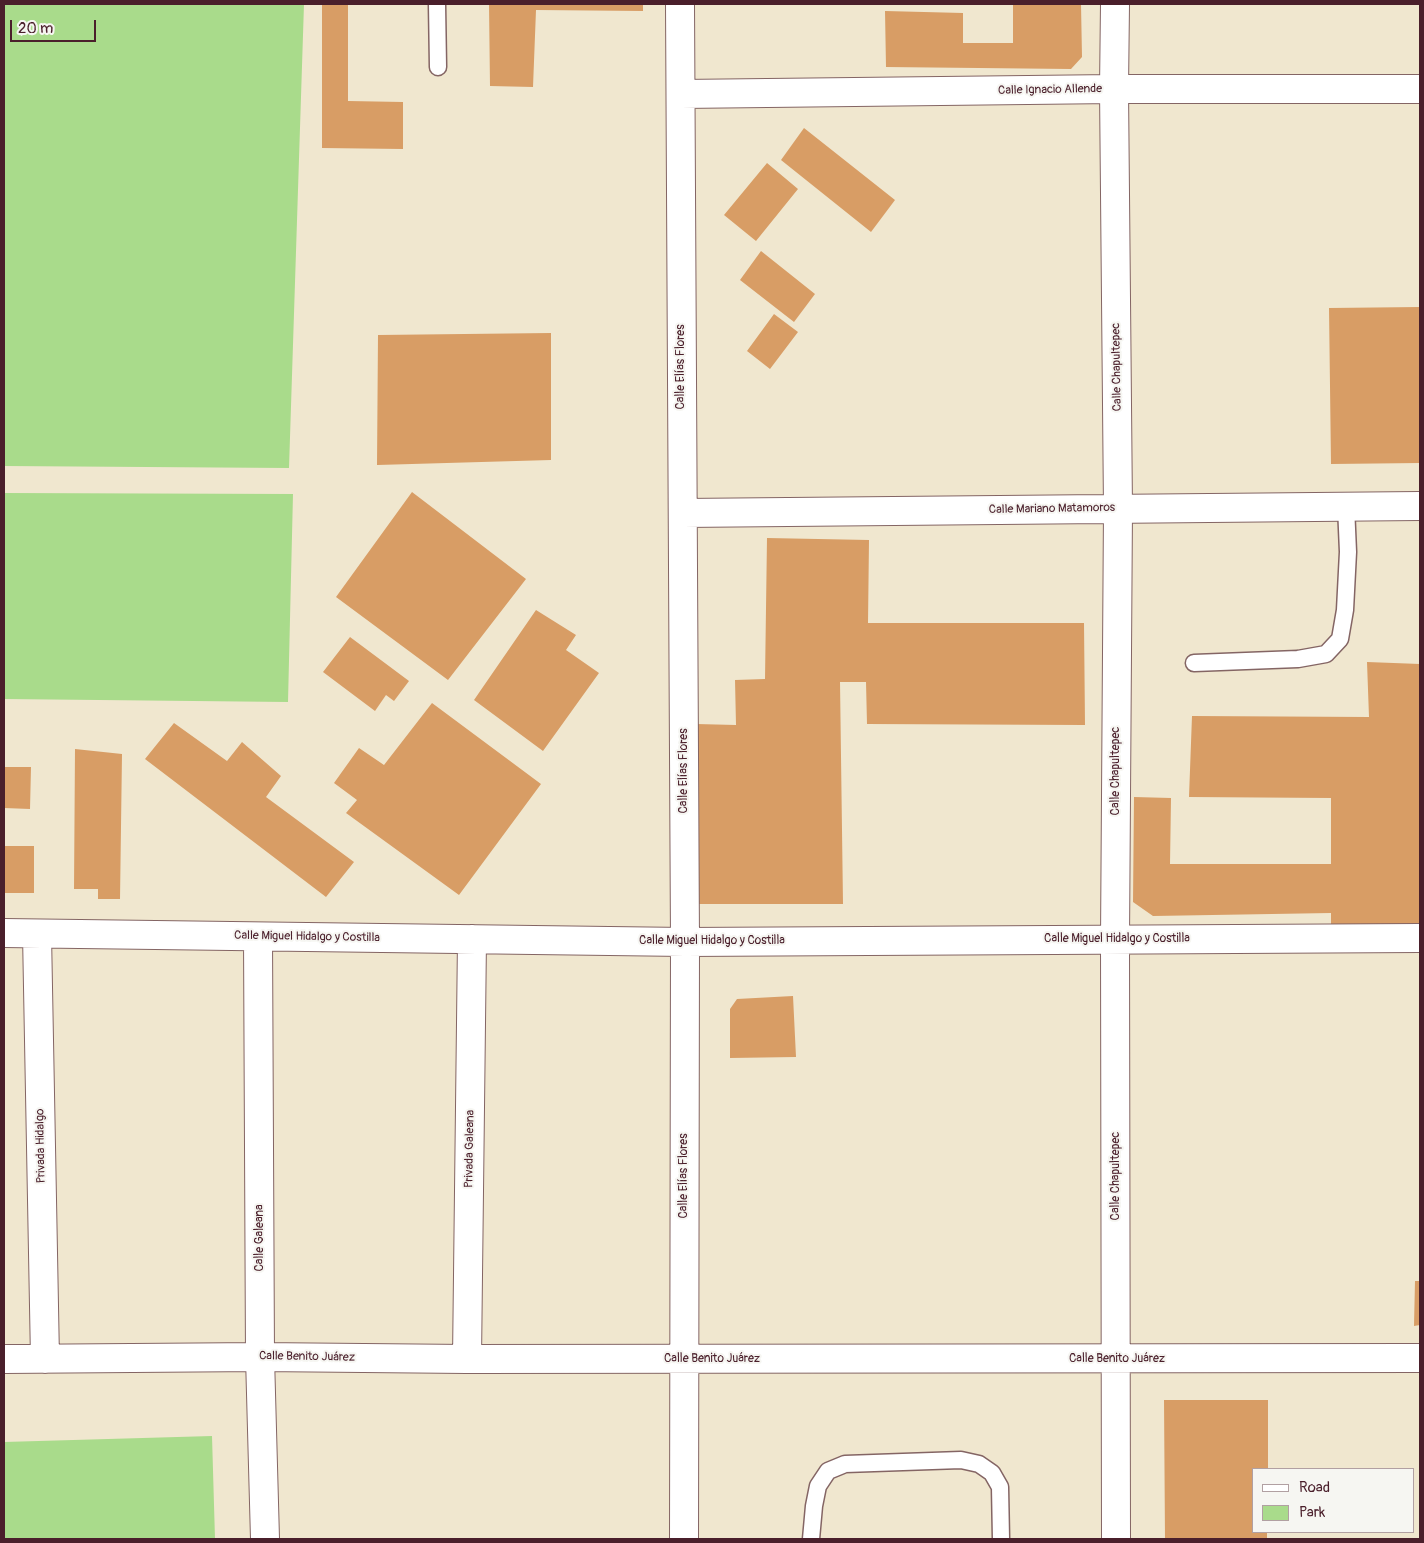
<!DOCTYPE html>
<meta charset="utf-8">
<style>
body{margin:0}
#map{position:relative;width:1424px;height:1543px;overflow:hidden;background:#f0e7cf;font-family:Pangolin,sans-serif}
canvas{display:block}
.frame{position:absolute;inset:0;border:5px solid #4a1f2b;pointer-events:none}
.legend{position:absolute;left:1252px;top:1468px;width:162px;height:65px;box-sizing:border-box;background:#f6f6f2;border:1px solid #b1a0a2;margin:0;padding:6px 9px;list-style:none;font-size:15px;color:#4a1f2b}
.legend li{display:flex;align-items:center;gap:10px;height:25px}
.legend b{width:25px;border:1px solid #b1a0a2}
.scale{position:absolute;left:10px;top:20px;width:86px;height:22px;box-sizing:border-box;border:2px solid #4a1f2b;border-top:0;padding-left:6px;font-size:15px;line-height:18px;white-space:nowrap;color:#4a1f2b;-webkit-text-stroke:4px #f6f6f2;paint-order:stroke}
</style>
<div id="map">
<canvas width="1424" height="1543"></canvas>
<div class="frame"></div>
<ul class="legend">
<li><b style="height:6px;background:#fff"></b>Road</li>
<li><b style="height:14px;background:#a9db8b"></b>Park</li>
</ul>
<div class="scale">20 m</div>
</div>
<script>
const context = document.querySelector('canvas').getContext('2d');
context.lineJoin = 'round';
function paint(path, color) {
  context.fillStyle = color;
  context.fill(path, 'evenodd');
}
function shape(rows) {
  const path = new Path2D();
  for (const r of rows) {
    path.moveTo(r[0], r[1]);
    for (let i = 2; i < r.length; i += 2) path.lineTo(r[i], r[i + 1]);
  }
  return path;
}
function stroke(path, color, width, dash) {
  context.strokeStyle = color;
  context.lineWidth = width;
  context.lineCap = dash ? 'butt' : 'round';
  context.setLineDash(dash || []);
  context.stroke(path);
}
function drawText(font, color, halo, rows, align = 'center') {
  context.font = font + ' Pangolin,sans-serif';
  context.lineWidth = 4;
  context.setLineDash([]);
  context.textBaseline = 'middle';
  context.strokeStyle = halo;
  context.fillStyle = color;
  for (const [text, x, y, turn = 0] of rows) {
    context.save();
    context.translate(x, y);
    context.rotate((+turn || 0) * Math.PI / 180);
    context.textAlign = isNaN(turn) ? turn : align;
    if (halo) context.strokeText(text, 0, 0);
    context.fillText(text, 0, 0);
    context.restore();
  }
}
paint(shape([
 [4,4,304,4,289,468,4,466],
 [4,493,293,494,288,702,4,699],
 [212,1436,215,1539,4,1539,4,1442]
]), '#a9db8b');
paint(shape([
 [322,4,348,4,348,101,403,102,403,149,322,148],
 [489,4,643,4,643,11,536,10,533,87,490,86],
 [1013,4,1081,4,1082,57,1071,69,886,67,885,11,963,13,963,43,1013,43],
 [804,128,895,200,871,232,781,160],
 [767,163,798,189,756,241,724,215],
 [761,251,815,294,794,322,740,280],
 [1420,307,1420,463,1331,464,1329,308],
 [774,314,798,332,770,369,747,351],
 [551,333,551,460,377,465,378,335],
 [412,492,526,579,448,680,336,597],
 [767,538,869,540,868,623,1084,623,1085,725,867,724,866,682,840,682,843,904,692,904,696,724,736,725,735,680,765,679],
 [536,610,576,635,566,650,599,673,543,751,474,700],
 [350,637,409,681,394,701,386,695,375,711,323,672],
 [1367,662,1420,664,1420,929,1331,930,1331,913,1153,916,1133,902,1134,797,1171,798,1170,864,1331,864,1331,798,1189,797,1192,716,1369,717],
 [432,703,541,784,459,895,346,813,357,800,334,783,359,748,384,765],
 [174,723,227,761,242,742,281,776,266,797,354,862,326,897,145,759],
 [75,749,122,754,120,899,98,899,98,889,74,889],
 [4,767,31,767,30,809,4,808],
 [4,846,34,846,34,893,4,893],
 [793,996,796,1057,730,1058,730,1009,737,999],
 [1415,1281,1420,1281,1420,1325,1414,1326],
 [1164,1400,1268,1400,1268,1469,1253,1469,1253,1532,1267,1532,1267,1539,1165,1539]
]), '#d89d65');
const service = shape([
 [437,4,438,67],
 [1194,663,1298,659,1326,654,1340,639,1345,610,1348,552,1346,506],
 [811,1539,814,1506,818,1486,828,1471,845,1464,961,1460,979,1464,992,1473,1000,1487,1001,1539]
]);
const minor = shape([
 [680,4,685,942,684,1539],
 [1115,4,1114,89,1118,509,1115,939,1116,1539],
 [681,94,1114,89,1420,89],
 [683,513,1420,506],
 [4,933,685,942,1420,938],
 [37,934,45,1359],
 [258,937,260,1357,265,1539],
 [4,1359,260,1357,467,1359,1420,1358],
 [467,1359,472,939]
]);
stroke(service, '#846564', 19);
stroke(minor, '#846564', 30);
stroke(service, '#fff', 16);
stroke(minor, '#fff', 28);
drawText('12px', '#4a1f2b', '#f6f6f2', [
 ["Calle Ignacio Allende",1050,90,-1],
 ["Calle Elías Flores",681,367,-90],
 ["Calle Chapultepec",1117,367,-91],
 ["Calle Mariano Matamoros",1052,509,-1],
 ["Calle Elías Flores",684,771,-90],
 ["Calle Chapultepec",1116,771,-90],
 ["Calle Miguel Hidalgo y Costilla",307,937,1],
 ["Calle Miguel Hidalgo y Costilla",1117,939],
 ["Calle Miguel Hidalgo y Costilla",712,941],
 ["Privada Hidalgo",41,1146,-91],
 ["Privada Galeana",470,1149,-89],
 ["Calle Elías Flores",684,1176,-90],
 ["Calle Chapultepec",1116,1176,-90],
 ["Calle Galeana",260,1238,-90],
 ["Calle Benito Juárez",307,1357,1],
 ["Calle Benito Juárez",712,1359],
 ["Calle Benito Juárez",1117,1359]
]);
</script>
